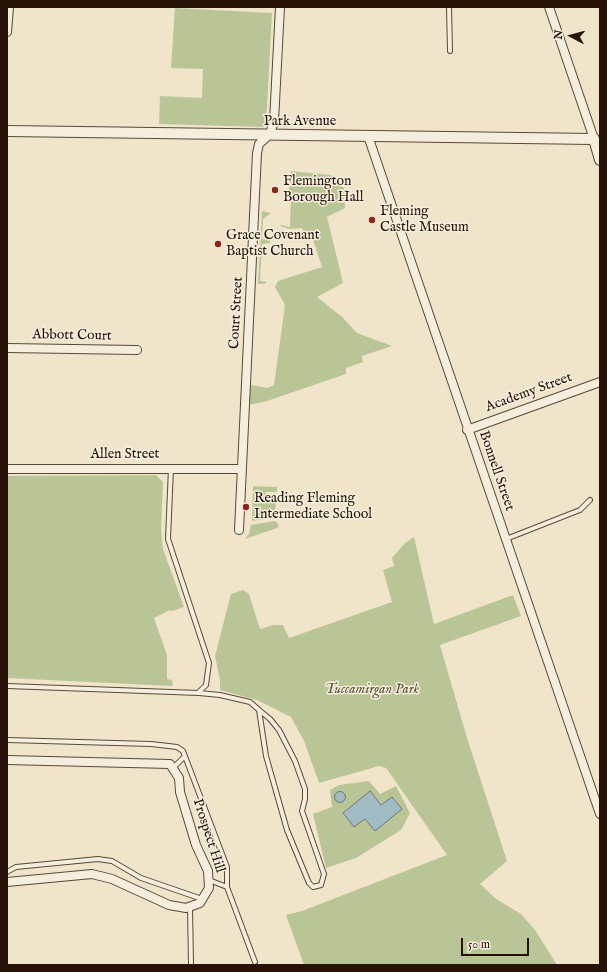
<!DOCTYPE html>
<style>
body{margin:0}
#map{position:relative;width:607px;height:972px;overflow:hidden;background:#f0e5cb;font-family:"IM FELL English",serif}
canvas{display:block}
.frame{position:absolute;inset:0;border:8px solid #261206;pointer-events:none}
.north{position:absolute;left:551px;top:16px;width:40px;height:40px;-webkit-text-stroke:3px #f5eedd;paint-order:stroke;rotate:276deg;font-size:11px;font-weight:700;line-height:16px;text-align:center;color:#261206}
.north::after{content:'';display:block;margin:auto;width:14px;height:18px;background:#261206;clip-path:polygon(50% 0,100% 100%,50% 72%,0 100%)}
.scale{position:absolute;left:461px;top:938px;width:68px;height:18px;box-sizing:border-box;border:2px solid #261206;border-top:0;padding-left:5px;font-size:12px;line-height:14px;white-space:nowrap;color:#261206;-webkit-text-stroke:3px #f5eedd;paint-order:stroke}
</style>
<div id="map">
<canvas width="607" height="972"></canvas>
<div class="frame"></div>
<div class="north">N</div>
<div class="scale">50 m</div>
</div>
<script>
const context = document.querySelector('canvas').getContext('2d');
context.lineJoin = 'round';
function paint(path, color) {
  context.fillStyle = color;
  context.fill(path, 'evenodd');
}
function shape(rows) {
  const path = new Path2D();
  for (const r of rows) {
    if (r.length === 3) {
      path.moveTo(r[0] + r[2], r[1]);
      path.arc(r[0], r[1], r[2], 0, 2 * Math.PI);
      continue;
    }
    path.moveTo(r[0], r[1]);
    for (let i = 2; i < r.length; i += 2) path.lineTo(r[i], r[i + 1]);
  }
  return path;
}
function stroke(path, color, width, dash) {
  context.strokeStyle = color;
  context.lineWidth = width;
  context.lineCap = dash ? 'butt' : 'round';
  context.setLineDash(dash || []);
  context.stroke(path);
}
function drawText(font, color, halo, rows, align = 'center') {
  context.font = font + ' "IM FELL English",serif';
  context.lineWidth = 3;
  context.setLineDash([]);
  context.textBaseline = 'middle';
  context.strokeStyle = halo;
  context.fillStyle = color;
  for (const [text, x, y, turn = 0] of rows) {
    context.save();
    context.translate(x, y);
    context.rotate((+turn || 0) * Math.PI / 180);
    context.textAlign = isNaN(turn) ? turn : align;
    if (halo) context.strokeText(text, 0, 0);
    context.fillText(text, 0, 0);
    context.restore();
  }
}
paint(shape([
 [175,8,272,13,266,124,264,127,159,124,160,96,202,98,203,69,171,68],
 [291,171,331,175,344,188,345,208,327,217,343,283,317,297,342,317,357,333,392,346,362,356,363,362,346,368,346,374,264,402,247,405,247,384,267,388,274,385,285,305,275,287,278,281,322,267,310,231,304,233,302,228,290,229,280,226,281,225,290,227,291,196,288,196],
 [262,211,271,213,263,219,262,239,270,240,270,243,262,244,260,281,267,282,264,284,258,284],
 [156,475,163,482,161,530,163,549,184,607,172,611,170,610,154,618,167,655,167,679,172,680,173,685,171,686,7,678,7,476],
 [253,486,277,487,277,492,265,492,266,496,277,496,274,518,252,521],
 [275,521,279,525,277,528,245,539,249,534,251,525],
 [414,537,434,624,513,595,521,616,440,645,467,738,507,861,480,884,496,899,521,914,535,930,557,965,304,965,286,915,302,911,447,855,386,768,379,766,319,783,304,741,291,717,257,700,220,690,220,680,215,656,231,594,243,590,249,594,260,629,273,625,283,625,289,638,392,602,383,570,394,566,392,558,405,543],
 [369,781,380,794,396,786,410,813,401,830,356,858,326,868,313,814,332,807,330,790,339,785]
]), '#bac597');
const water = shape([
 [370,791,381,805,392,797,402,809,375,831,365,819,354,827,343,813,370,791],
 [340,797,5.5]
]);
paint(water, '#a0bcc2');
stroke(water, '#6f7877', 1);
const service = shape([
 [449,7,450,51],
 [171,468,168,539,209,663,206,685,199,692],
 [506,539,580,510,590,500],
 [7,686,199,693,220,695,250,702,259,710,270,719,279,730,295,761,305,789,305,799,302,811,324,874,321,885,313,887,309,883,287,830,266,756,259,710],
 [7,740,151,744,177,747,183,751,227,867,227,887],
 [173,768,185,756],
 [7,872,16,867,98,859,112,861,141,878,202,899],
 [209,880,227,887,255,962],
 [190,907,191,965]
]);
const minor = shape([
 [549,7,594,139],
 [7,32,9,7],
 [368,136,600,814],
 [7,348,137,350],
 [467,430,600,382],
 [7,469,242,469],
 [239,530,257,153,259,144,270,134,274,121,280,7],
 [7,760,170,764,179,778,180,792,196,845,208,871,209,888,200,903,186,908,169,905,112,879,92,874,7,882]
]);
const tertiary = shape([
 [7,131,594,139,600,160]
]);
stroke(service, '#584737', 6);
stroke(minor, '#584737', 10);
stroke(tertiary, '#584737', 12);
stroke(service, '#f5eedd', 4);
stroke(minor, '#f5eedd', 8);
stroke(tertiary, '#f5eedd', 10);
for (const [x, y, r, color] of [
 [275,190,4,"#8f2418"],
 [372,220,4,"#8f2418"],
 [218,244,4,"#8f2418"],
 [246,507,4,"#8f2418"]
]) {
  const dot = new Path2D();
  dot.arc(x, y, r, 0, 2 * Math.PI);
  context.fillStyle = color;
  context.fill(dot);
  stroke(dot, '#f5eedd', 1.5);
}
drawText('14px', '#261206', '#f5eedd', [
 ["Park Avenue",300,122],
 ["Court Street",237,313,-87],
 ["Abbott Court",72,336,1],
 ["Academy Street",529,393,-20],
 ["Allen Street",125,455],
 ["Bonnell Street",496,471,71],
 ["Prospect Hill",208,836,72]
]);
drawText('14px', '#261206', '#f5eedd', [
 ["Flemington",283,182],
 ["Borough Hall",283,198],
 ["Fleming",380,212],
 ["Castle Museum",380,228],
 ["Grace Covenant",226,236],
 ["Baptist Church",226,252],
 ["Reading Fleming",254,499],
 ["Intermediate School",254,515]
], 'left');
drawText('italic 14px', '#5a5139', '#f5eedd', [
 ["Tuccamirgan Park",372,690]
]);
</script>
